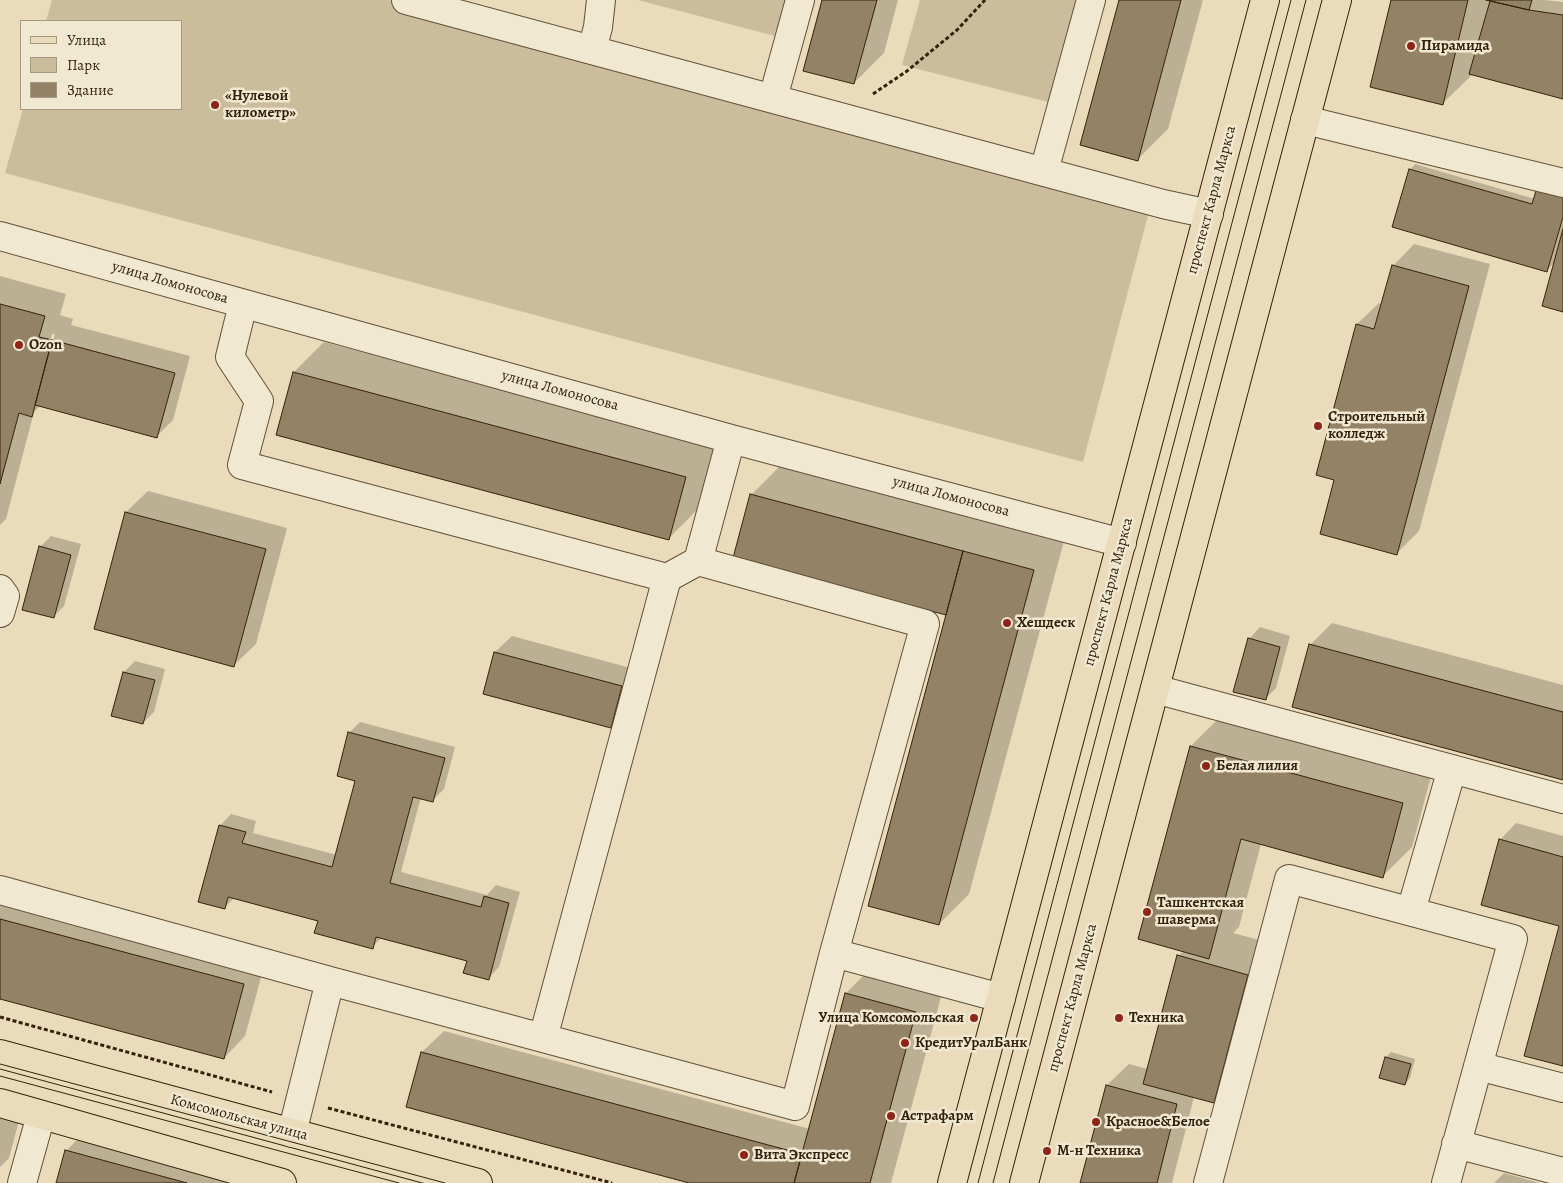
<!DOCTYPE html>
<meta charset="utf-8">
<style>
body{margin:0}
#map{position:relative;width:1563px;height:1183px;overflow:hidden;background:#eadbba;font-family:Alegreya,serif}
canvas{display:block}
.legend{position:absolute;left:20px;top:20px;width:162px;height:90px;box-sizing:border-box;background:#f1e8d2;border:1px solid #a59983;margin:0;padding:6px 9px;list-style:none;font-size:15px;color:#34220c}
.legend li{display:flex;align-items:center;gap:10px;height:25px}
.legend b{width:25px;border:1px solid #a59983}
</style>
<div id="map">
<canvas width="1563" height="1183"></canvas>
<ul class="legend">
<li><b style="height:6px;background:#eadbba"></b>Улица</li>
<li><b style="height:14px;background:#cbbc9c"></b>Парк</li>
<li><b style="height:14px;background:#938266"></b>Здание</li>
</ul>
</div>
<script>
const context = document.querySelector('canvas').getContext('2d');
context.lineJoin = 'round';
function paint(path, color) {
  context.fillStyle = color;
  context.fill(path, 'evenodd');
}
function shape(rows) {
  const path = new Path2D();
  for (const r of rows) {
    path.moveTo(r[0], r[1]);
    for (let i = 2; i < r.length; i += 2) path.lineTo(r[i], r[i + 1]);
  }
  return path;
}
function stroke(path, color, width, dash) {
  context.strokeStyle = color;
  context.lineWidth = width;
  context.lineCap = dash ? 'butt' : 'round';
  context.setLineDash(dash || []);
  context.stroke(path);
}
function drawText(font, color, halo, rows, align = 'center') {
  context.font = font + ' Alegreya,serif';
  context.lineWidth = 5;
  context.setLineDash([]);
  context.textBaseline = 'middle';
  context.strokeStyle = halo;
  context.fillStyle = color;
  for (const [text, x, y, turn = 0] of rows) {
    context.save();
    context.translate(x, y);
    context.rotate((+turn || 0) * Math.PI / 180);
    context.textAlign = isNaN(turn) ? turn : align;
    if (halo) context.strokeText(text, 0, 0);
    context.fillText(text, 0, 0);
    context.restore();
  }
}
paint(shape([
 [52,0,388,0,1151,204,1083,462,5,173,23,109,181,109,181,21,46,21],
 [638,0,801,0,790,40],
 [920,0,1082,0,1056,104,902,65]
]), '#cbbc9c');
paint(shape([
 [823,0,898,0,884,53,854,83],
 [1120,0,1203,0,1168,129,1138,159],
 [1392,0,1544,0,1563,2,1563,98,1473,74,1443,103],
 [1415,164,1535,199,1563,185,1563,311,1555,262,1547,270,1410,170],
 [1414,244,1490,264,1419,531,1397,553,1336,479,1317,474,1357,324,1379,303,1382,304,1393,266],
 [0,276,66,294,60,315,73,319,71,325,190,356,173,420,157,436,41,405,34,412,6,519,0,525],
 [52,334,55,334,39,395,35,399],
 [324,342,715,447,698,509,668,539,294,372],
 [781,465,1064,541,969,894,939,924,948,614,751,495],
 [148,491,287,528,256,644,234,665,126,512],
 [51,536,81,544,64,606,53,617,40,547],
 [1332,623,1563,685,1563,779,1310,645],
 [1260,627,1290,636,1276,688,1265,699,1249,639],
 [512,636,638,670,627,710,611,727,484,693,495,652],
 [135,661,165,669,154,712,143,723,124,672],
 [1221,716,1432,773,1412,847,1383,876,1261,844,1239,927,1233,933,1278,945,1244,1072,1214,1102,1194,1097,1172,1183,1081,1183,1107,1085,1129,1064,1148,1069,1178,956,1184,951,1191,746],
 [360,722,455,747,444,789,433,800,421,797,401,872,487,895,496,885,520,892,499,967,488,978,468,960,382,937,372,947,319,920,234,898,225,907,220,826,231,814,256,821,253,833,337,855,357,780,349,733],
 [1516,823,1563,836,1563,1065,1561,925,1500,840],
 [0,892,265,963,245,1036,224,1058,0,998],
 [876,963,945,982,891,1183,693,1183,408,1106,422,1052,444,1031,810,1129,846,993],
 [1391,1052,1415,1059,1410,1078,1405,1084,1386,1057],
 [0,1100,23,1106,9,1158,0,1167],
 [88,1129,289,1183,57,1183,66,1151],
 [1504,1173,1540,1183,1494,1183]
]), '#0003');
const building = shape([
 [822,0,877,0,854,84,803,71,822,0],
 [1119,0,1181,0,1138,161,1080,145,1119,0],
 [1391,0,1468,0,1443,105,1370,87,1391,0],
 [1486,0,1532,0,1529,10,1486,0],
 [1490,1,1529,10,1563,15,1563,99,1469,74,1490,1],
 [1409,169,1532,204,1538,184,1563,191,1563,217,1547,272,1392,227,1409,169],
 [1563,229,1563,312,1542,306,1563,229],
 [1392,265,1469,286,1397,555,1320,534,1334,480,1316,475,1356,324,1374,329,1392,265],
 [0,304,45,316,39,337,52,340,32,417,19,413,0,484,0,304],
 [52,340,175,373,157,438,35,405,52,340],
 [293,372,686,477,669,540,276,435,293,372],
 [750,494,963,551,946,615,733,558,750,494],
 [125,512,266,549,234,667,94,629,125,512],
 [39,546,71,555,54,618,22,610,39,546],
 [963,551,1034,570,939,925,868,906,963,551],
 [1248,638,1280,647,1266,700,1233,692,1248,638],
 [1309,644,1563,712,1563,780,1292,707,1309,644],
 [494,652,622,686,611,728,483,694,494,652],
 [123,672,155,680,143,724,111,716,123,672],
 [348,732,445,758,433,802,413,797,390,883,481,907,484,896,509,903,489,980,463,973,467,961,376,937,373,949,314,933,318,921,228,897,225,909,198,902,219,825,246,832,242,843,332,867,355,781,337,776,348,732],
 [1190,746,1403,803,1383,878,1241,839,1209,959,1138,939,1190,746],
 [1499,839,1563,857,1563,1066,1524,1056,1559,926,1481,905,1499,839],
 [0,919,244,984,224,1059,0,999,0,919],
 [1177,955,1248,975,1214,1103,1143,1084,1177,955],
 [845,993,916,1012,870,1183,794,1183,845,993],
 [421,1052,802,1154,794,1183,689,1183,406,1107,421,1052],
 [1385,1057,1411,1064,1405,1085,1379,1078,1385,1057],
 [1106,1085,1177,1104,1157,1183,1080,1183,1106,1085],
 [65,1150,187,1183,56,1183,65,1150]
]);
paint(building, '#938266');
stroke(building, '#34220c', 1);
const minor = shape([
 [406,0,1163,204,1209,214],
 [592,50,598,27,601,0],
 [773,98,800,0],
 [1305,120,1563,183],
 [1044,171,1091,0],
 [0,236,731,439,1122,543],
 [243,304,230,357,259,401,242,465,667,578],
 [698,561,925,624,834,953],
 [0,589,5,596,0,613],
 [1155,689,1563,799],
 [0,890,330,981,292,1133],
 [1411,911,1452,769],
 [330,981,543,1038,667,578,698,561,731,439],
 [543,1038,795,1106,834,953,1001,998],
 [1478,1066,1563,1088],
 [1456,1144,1563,1172],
 [22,1183,41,1115],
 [1208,1183,1289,879,1513,939,1446,1183]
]);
const major = shape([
 [0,1054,478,1183],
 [0,1103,282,1183],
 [952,1183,1265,0],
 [1024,1183,1337,0]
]);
stroke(minor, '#625038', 30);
stroke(major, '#34220c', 30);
stroke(shape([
 [873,94,907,71,957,30,985,0],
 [0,1017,272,1092],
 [328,1108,612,1183]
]), '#34220c', 3, [4, 2.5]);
stroke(minor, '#f1e8d2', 28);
stroke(major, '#eadbba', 28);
stroke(shape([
 [0,1064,445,1183],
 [0,1076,399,1183],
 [978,1183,1291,0],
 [993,1183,1306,0]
]), '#34220c', 1);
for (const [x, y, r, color] of [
 [1411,46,5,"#8f2418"],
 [215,105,5,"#8f2418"],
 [19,345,5,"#8f2418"],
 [1318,426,5,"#8f2418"],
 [1007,623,5,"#8f2418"],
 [1206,766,5,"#8f2418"],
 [1147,912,5,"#8f2418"],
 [974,1018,5,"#8f2418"],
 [1119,1018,5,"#8f2418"],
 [905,1043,5,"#8f2418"],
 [891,1116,5,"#8f2418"],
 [1096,1122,5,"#8f2418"],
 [1047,1151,5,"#8f2418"],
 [744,1155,5,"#8f2418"]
]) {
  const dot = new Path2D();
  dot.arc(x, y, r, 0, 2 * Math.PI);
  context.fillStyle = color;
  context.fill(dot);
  stroke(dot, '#f1e8d2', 2);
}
drawText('bold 15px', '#34220c', '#f1e8d2', [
 ["Пирамида",1421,46],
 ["«Нулевой",225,96],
 ["километр»",225,113],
 ["Ozon",29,345],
 ["Строительный",1328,417],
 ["колледж",1328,434],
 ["Хешдеск",1017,623],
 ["Белая лилия",1216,766],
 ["Ташкентская",1157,903],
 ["шаверма",1157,920],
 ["Улица Комсомольская",964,1018,"right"],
 ["Техника",1129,1018],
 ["КредитУралБанк",915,1043],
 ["Астрафарм",901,1116],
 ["Красное&Белое",1106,1122],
 ["М-н Техника",1057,1151],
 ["Вита Экспресс",754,1155]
], 'left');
drawText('15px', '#34220c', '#f1e8d2', [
 ["проспект Карла Маркса",1212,200,-75],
 ["улица Ломоносова",170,283,16],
 ["улица Ломоносова",560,391,15],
 ["улица Ломоносова",951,497,15],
 ["проспект Карла Маркса",1109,592,-75],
 ["проспект Карла Маркса",1073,998,-75],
 ["Комсомольская улица",239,1118,15]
]);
</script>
